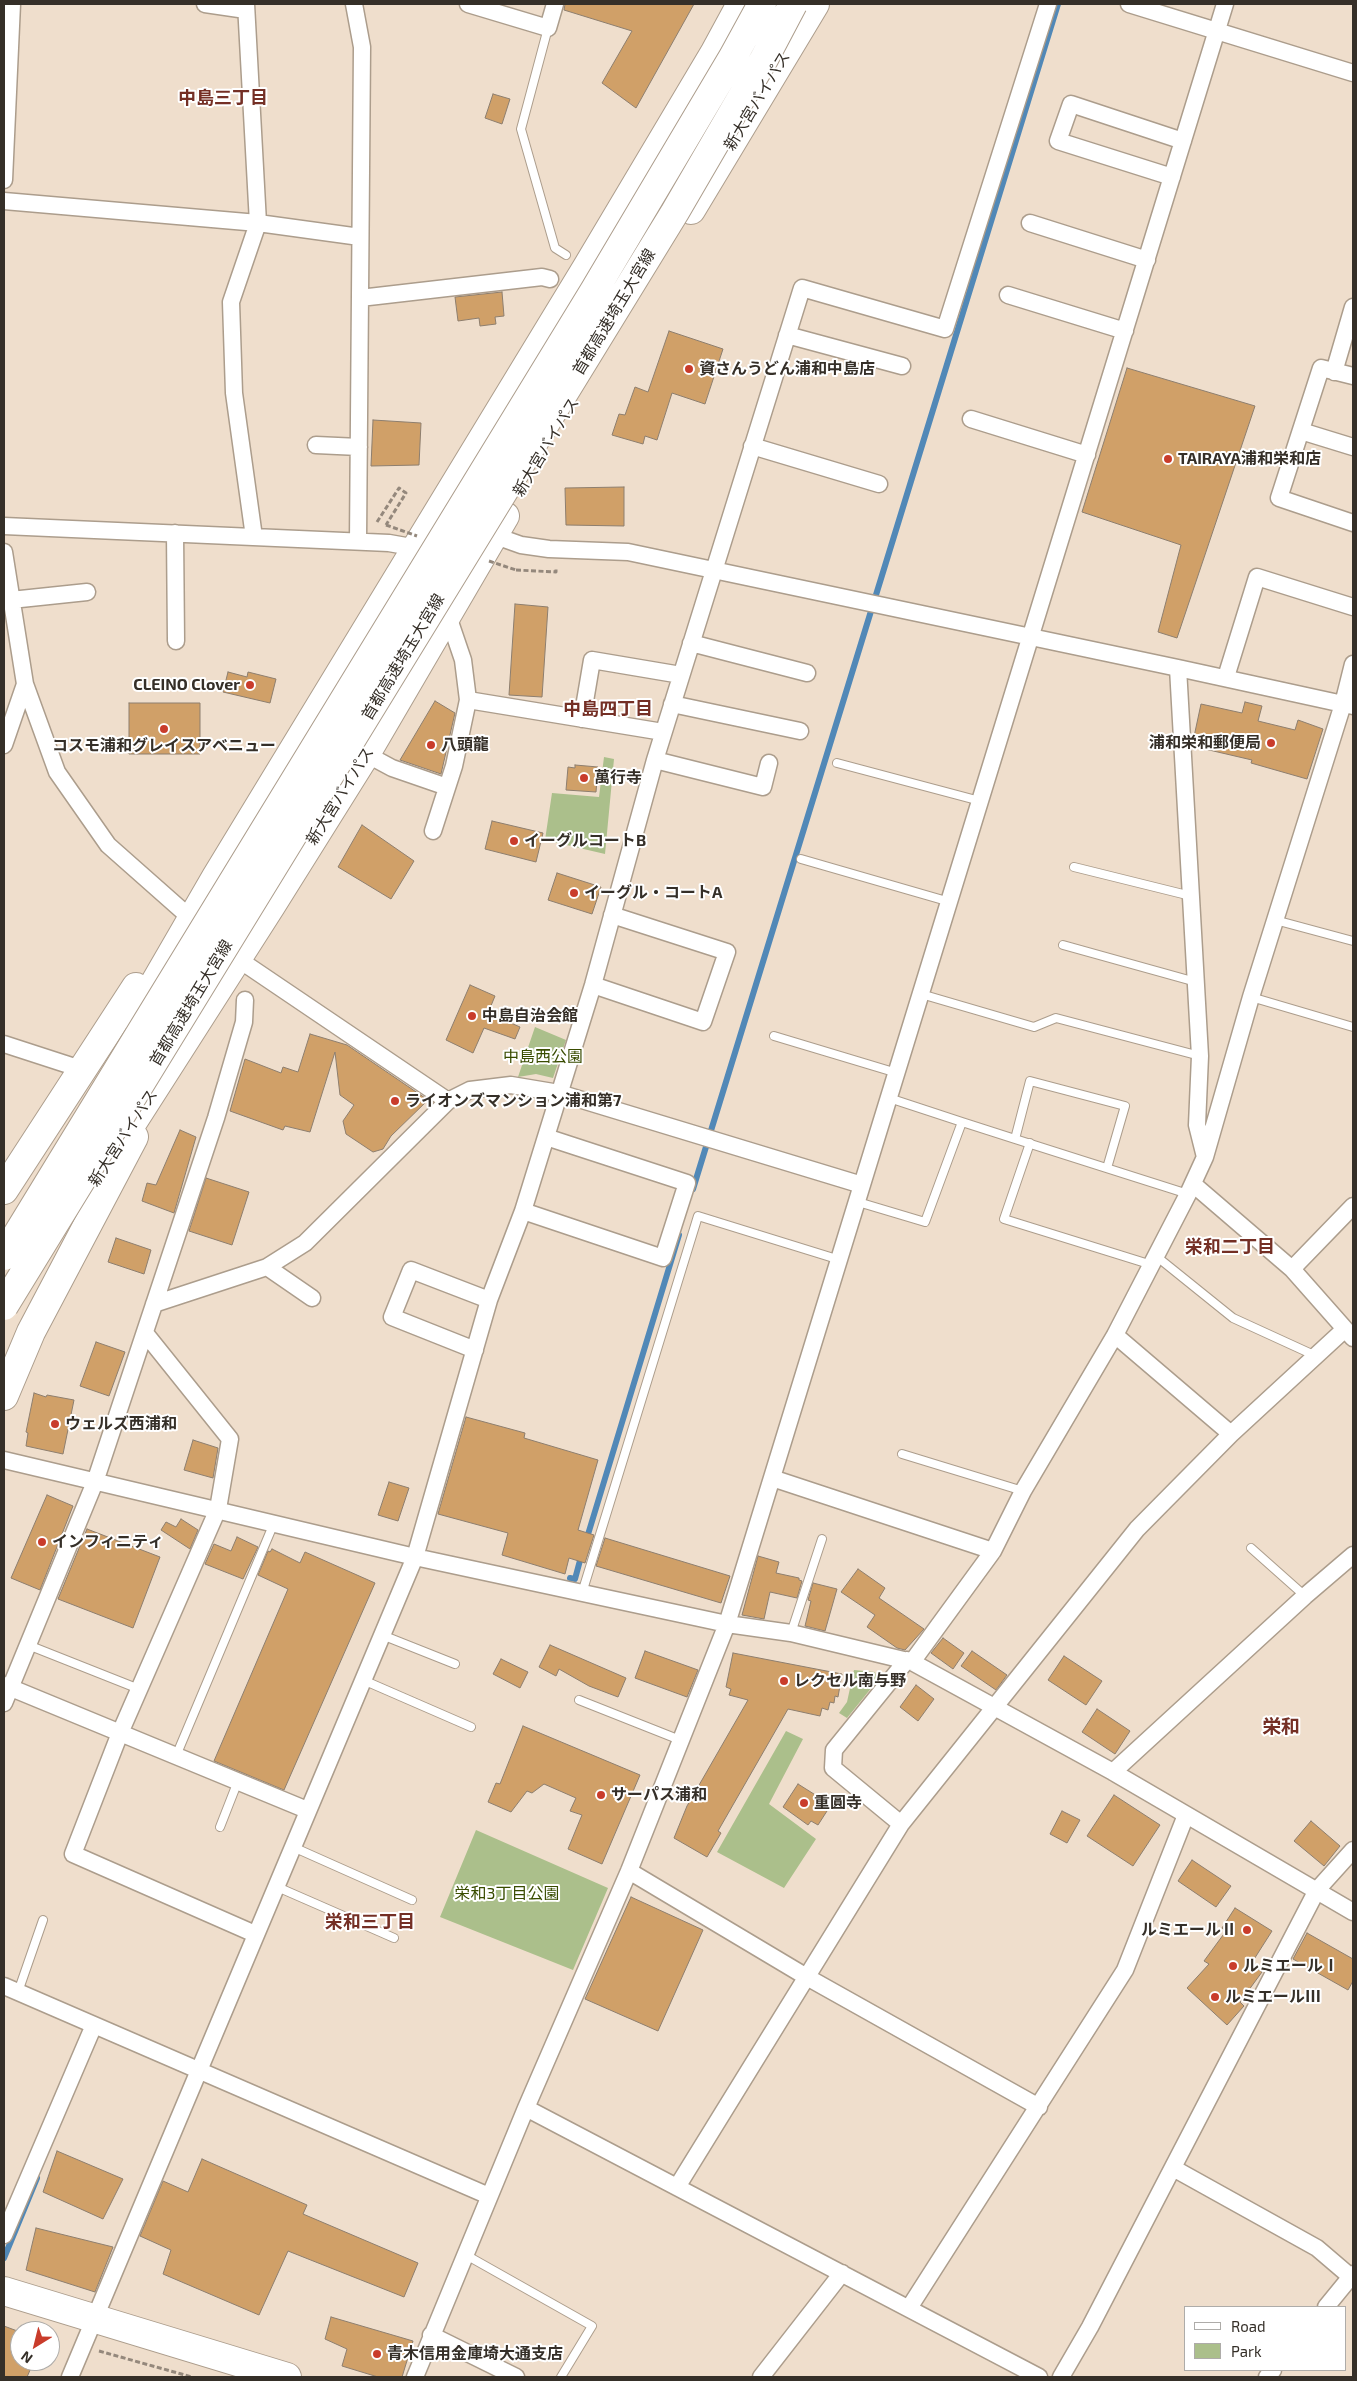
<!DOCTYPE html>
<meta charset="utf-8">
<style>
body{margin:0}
#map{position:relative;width:1357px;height:2381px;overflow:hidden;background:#efdecc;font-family:"Exo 2",sans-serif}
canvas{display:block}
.frame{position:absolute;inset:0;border:5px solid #352f28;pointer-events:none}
.legend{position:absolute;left:1184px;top:2306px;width:162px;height:65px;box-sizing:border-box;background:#fff;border:1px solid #aeaca9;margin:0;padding:6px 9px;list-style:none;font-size:15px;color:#352f28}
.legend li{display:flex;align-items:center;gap:10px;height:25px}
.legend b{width:25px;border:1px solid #aeaca9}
.north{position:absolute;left:10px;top:2321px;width:50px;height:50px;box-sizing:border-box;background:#fff;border:1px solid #aeaca9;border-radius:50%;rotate:216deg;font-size:14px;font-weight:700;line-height:20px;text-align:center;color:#352f28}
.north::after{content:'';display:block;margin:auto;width:18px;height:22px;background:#c93c2b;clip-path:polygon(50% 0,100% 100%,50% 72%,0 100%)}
</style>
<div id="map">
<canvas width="1357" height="2381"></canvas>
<div class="frame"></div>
<ul class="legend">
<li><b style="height:6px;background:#fff"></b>Road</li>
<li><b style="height:14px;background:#abbf8b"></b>Park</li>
</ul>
<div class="north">N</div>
</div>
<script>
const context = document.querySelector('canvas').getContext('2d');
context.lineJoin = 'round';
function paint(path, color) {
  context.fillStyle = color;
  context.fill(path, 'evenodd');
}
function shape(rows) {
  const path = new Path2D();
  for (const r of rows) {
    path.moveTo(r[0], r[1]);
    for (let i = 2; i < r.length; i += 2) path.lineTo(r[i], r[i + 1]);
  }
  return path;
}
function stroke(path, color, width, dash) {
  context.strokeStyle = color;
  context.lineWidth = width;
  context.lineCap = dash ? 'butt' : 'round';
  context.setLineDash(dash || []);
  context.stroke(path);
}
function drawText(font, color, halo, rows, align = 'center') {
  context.font = font + ' "Exo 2","Noto Sans JP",sans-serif';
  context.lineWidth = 4;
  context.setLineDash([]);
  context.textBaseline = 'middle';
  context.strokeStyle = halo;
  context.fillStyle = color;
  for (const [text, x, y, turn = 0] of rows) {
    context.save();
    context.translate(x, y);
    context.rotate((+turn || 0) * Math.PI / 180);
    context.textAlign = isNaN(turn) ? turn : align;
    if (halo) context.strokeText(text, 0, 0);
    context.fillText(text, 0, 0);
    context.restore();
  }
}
paint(shape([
 [604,757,614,759,605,854,545,840,552,793,599,797],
 [535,1027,566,1040,553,1078,536,1074,518,1077],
 [854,1670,875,1672,877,1681,847,1718,839,1713,847,1702],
 [786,1731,803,1739,769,1804,816,1839,784,1888,717,1852],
 [476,1830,608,1888,573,1970,440,1917]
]), '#abbf8b');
stroke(shape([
 [693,1189,1058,4],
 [586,1541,679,1235],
 [570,1578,575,1579,582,1553],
 [4,2258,37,2178]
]), '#5188b7', 6);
const building = shape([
 [565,4,694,4,636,108,602,83,632,31,564,10,565,4],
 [493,94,510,99,502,124,485,118,493,94],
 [502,292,504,316,495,317,496,324,480,326,479,318,458,321,455,297,502,292],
 [669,331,723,349,705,404,672,393,657,440,645,436,643,444,612,435,619,414,625,415,635,387,648,392,669,331],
 [1127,368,1255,406,1177,638,1158,632,1181,545,1082,512,1127,368],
 [373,420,421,423,419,465,371,466,373,420],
 [624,487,624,526,566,525,565,488,624,487],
 [515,604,548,607,542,697,509,695,515,604],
 [228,672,247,677,248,672,276,679,270,703,223,692,228,672],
 [435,701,455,713,441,774,400,760,435,701],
 [1245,702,1262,706,1258,721,1295,730,1298,720,1323,729,1307,779,1251,763,1252,760,1192,746,1201,704,1242,713,1245,702],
 [129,703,200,703,200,754,129,754,129,703],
 [575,765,598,767,596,792,566,790,568,767,575,768,575,765],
 [492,821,543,833,536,862,485,849,492,821],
 [362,825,414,861,391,899,338,867,362,825],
 [557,873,601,887,592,914,548,900,557,873],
 [470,985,495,996,488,1013,520,1027,515,1039,484,1028,473,1053,446,1040,470,985],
 [310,1034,347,1045,428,1100,391,1136,383,1149,373,1152,346,1134,343,1121,354,1105,340,1095,335,1052,310,1132,285,1126,283,1130,230,1111,245,1059,281,1073,283,1067,298,1072,310,1034],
 [180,1130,196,1137,174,1213,142,1201,147,1183,156,1185,180,1130],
 [206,1178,249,1192,232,1245,189,1231,206,1178],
 [116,1238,151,1250,144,1274,108,1262,116,1238],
 [96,1342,125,1352,109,1396,80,1386,96,1342],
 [34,1393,46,1397,47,1395,74,1400,63,1454,26,1446,28,1433,26,1432,34,1393],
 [466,1417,525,1433,524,1438,598,1460,578,1530,594,1535,585,1563,569,1558,565,1574,502,1555,508,1533,438,1514,466,1417],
 [193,1440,218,1448,213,1478,184,1470,193,1440],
 [389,1482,409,1488,398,1521,378,1515,389,1482],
 [47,1495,73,1506,40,1590,11,1578,47,1495],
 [181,1519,198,1530,190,1549,161,1530,166,1522,176,1527,181,1519],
 [87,1529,160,1557,133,1628,58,1599,87,1529],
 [237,1537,258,1547,243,1579,205,1564,214,1544,231,1551,237,1537],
 [605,1538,730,1576,721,1603,596,1566,605,1538],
 [272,1549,300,1563,305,1552,375,1583,284,1790,214,1761,288,1589,258,1575,268,1551,270,1552,272,1549],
 [758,1556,779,1562,776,1573,799,1578,799,1580,802,1581,797,1598,770,1592,764,1619,742,1615,758,1556],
 [858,1569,885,1588,879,1598,924,1629,905,1650,897,1648,867,1627,875,1615,841,1592,858,1569],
 [813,1583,837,1589,825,1631,805,1626,811,1601,808,1600,813,1583],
 [943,1638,964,1653,953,1669,931,1653,943,1638],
 [550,1645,626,1678,618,1697,589,1686,559,1669,556,1676,539,1667,550,1645],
 [645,1651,698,1670,687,1697,635,1678,645,1651],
 [972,1651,1007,1675,996,1690,961,1666,972,1651],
 [733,1653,842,1674,838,1697,835,1696,834,1703,830,1702,828,1710,822,1708,820,1716,788,1709,718,1831,721,1833,707,1857,674,1838,687,1806,748,1700,729,1695,731,1689,726,1687,733,1653],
 [1064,1656,1102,1681,1086,1705,1048,1680,1064,1656],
 [501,1659,528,1672,520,1688,493,1674,501,1659],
 [916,1685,934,1699,918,1721,900,1707,916,1685],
 [1097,1709,1130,1731,1115,1754,1082,1732,1097,1709],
 [523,1726,640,1775,602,1864,568,1849,582,1815,570,1811,576,1798,544,1784,532,1793,527,1791,511,1812,488,1802,496,1783,500,1784,523,1726],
 [798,1784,825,1801,821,1806,827,1811,818,1825,811,1821,808,1825,783,1807,798,1784],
 [1114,1795,1160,1825,1133,1866,1087,1836,1114,1795],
 [1062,1811,1080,1820,1067,1843,1050,1834,1062,1811],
 [1311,1821,1340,1846,1324,1866,1294,1841,1311,1821],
 [1192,1860,1231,1886,1216,1907,1178,1881,1192,1860],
 [631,1897,703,1930,658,2031,585,1999,631,1897],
 [1235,1908,1272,1931,1251,1964,1262,1972,1240,2002,1244,2006,1227,2025,1187,1988,1209,1964,1204,1961,1226,1931,1222,1928,1235,1908],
 [1307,1933,1353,1959,1353,1981,1348,1990,1293,1959,1307,1933],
 [57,2151,123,2179,103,2219,43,2192,57,2151],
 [202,2159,307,2205,303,2214,418,2263,404,2297,288,2251,259,2315,163,2274,171,2250,140,2236,163,2181,188,2192,202,2159],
 [36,2228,113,2247,95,2292,26,2270,36,2228],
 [331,2317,413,2341,402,2377,378,2377,342,2366,347,2349,325,2339,331,2317],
 [4,2326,20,2332,20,2361,34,2361,27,2377,4,2377,4,2326]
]);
paint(building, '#d0a068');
stroke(building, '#8d7e6e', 1);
const lane = shape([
 [548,28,521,129,555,248,566,255],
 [837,763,980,801],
 [801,859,950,902],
 [1074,867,1191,896],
 [1275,920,1353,941],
 [1063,945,1196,982],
 [921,994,1034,1027,1056,1018,1200,1056],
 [1251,997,1353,1027],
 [774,1036,897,1073],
 [962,1122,1015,1139],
 [1030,1143,1004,1219,1152,1265],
 [1107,1168,1125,1106,1030,1081,1015,1139,1188,1194],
 [858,1202,925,1222,962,1122,889,1098],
 [1156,1256,1233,1318,1316,1356],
 [902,1454,1023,1491],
 [1251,1548,1305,1596],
 [582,1593,698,1216,840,1260],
 [791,1633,822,1539],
 [382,1635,455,1664],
 [28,1645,139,1689],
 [363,1680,471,1727],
 [579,1700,680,1740],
 [176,1756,274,1523],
 [220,1827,238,1781],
 [293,1847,412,1900],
 [275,1886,394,1938],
 [18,1992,43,1920],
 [466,2255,592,2326,561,2377]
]);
const street = shape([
 [205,4,246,10],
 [246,4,258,223,231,302,234,393,254,537],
 [354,4,362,47,358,541],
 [468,4,548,28,555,4],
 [1129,4,1353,73],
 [1172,177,1058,141,1071,104,1183,141],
 [4,180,12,4],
 [4,201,258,223,360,237],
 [1030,223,1147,260],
 [1008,295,1125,331],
 [360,298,542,277,550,279],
 [787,335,902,366],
 [1334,372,1353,307],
 [1353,376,1321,368,1279,498,1353,523],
 [971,419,1087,455],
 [1301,431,1353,447],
 [316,445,359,447],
 [752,446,879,484],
 [4,526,389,543,417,548],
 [175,533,176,641],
 [493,535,521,545,549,549,628,552,1178,668,1200,1056,1197,1125,1205,1157,1188,1194,1115,1335,1023,1491,993,1551,912,1662],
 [4,552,25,684,57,772,108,845,186,914],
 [11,600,87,592],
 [691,643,807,673],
 [1178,668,1343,704,1353,664],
 [1226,677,1257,577,1353,607],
 [468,700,663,732],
 [672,704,800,731],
 [582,719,592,660,681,675],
 [4,745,25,684],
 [366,754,392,768,447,787],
 [655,760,763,787,769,763],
 [433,831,454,766,468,700,463,660,447,613],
 [238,959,448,1101],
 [593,985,703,1022,727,952,612,915],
 [4,1044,81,1069],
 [1205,1157,1251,997,1343,704,1353,706],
 [1193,1184,1292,1269],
 [1353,1206,1292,1269,1353,1338],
 [523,1211,663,1258,687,1183,546,1137],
 [267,1267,312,1298],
 [154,1304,267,1267,305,1243,448,1101,470,1090,511,1085,559,1093,862,1185],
 [145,1333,230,1439,218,1509,120,1733,73,1854,255,1934],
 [1115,1335,1231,1434],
 [475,1350,392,1317,411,1270,489,1300],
 [4,1460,415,1557,727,1624,791,1633,912,1662,1113,1772,1353,1912],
 [772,1478,993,1551],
 [4,1685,307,1810],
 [4,1703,95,1482,216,1118,244,1022,245,1000],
 [1113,1772,1305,1596,1353,1555],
 [901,1824,833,1768,834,1750,907,1660],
 [629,1871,805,1976,1039,2107],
 [4,1986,489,2196],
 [526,2108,1039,2377],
 [1173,2168,1317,2248,1351,2277],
 [677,2187,901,1824,1137,1529,1231,1434,1345,1329],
 [4,2235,94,2025],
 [1326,2307,1353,2274],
 [909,2308,1125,1970,1186,1815],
 [431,2335,516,2377],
 [70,2377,415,1557,489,1300,523,1211,593,985,655,760,802,288,945,329,1048,4],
 [415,2377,526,2108,629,1871,727,1624,1225,4],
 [761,2377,842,2273],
 [1061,2377,1090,2327,1317,1890,1353,1850],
 [1267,2377,1273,2370]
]);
const highway = shape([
 [691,210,815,4],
 [135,1017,216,877,587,267,715,52,741,4],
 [115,1150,271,906,366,754,505,516],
 [4,1190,136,987],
 [4,1396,31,1332,134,1137],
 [4,2291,287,2377]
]);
stroke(lane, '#ac9d8c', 10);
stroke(street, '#ac9d8c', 19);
stroke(highway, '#ac9d8c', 30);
stroke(shape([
 [377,522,399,488,406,493,386,525],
 [516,570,556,572,556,567],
 [99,2351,192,2377]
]), '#94887c', 3, [5, 2.5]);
stroke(lane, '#fff', 8);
stroke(street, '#fff', 16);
stroke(highway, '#fff', 28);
const highwayBridge = shape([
 [4,1256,594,291,733,57,762,4],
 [4,1306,675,212,764,59,793,4]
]);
stroke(highwayBridge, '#ac9d8c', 30, []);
stroke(shape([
 [386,525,417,536],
 [489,561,516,570]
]), '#94887c', 3, [5, 2.5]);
stroke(highwayBridge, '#fff', 28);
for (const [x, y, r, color] of [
 [689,369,5,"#c93c2b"],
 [1168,459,5,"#c93c2b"],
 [250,685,5,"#c93c2b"],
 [164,729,5,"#c93c2b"],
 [1271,743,5,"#c93c2b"],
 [431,745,5,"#c93c2b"],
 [584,778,5,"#c93c2b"],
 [514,841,5,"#c93c2b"],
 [574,893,5,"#c93c2b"],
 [472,1016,5,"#c93c2b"],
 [395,1101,5,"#c93c2b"],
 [55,1424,5,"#c93c2b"],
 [42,1542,5,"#c93c2b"],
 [784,1681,5,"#c93c2b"],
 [601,1795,5,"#c93c2b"],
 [804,1803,5,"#c93c2b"],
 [1247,1930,5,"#c93c2b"],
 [1233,1966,5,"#c93c2b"],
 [1215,1997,5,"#c93c2b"],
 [377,2354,5,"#c93c2b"]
]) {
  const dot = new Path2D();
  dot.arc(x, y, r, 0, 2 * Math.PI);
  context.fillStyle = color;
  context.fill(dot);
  stroke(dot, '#fff', 2);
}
drawText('16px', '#352f28', '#fff', [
 ["新大宮バイパス",757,101,-59],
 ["首都高速埼玉大宮線",614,312,-59],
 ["新大宮バイパス",546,447,-59],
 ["首都高速埼玉大宮線",403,657,-59],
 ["新大宮バイパス",340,796,-58],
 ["首都高速埼玉大宮線",191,1003,-59],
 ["新大宮バイパス",123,1138,-57]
]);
drawText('bold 16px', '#352f28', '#fff', [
 ["資さんうどん浦和中島店",699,369],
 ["TAIRAYA浦和栄和店",1178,459],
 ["CLEINO Clover",240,685,"right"],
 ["浦和栄和郵便局",1261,743,"right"],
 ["八頭龍",441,745],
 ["コスモ浦和グレイスアベニュー",164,746,"center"],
 ["萬行寺",594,778],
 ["イーグルコートB",524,841],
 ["イーグル・コートA",584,893],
 ["中島自治会館",482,1016],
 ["ライオンズマンション浦和第7",405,1101],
 ["ウェルズ西浦和",65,1424],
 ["インフィニティ",52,1542],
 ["レクセル南与野",794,1681],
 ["サーパス浦和",611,1795],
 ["重圓寺",814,1803],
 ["ルミエールⅡ",1237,1930,"right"],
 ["ルミエールⅠ",1243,1966],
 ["ルミエールⅢ",1225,1997],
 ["青木信用金庫埼大通支店",387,2354]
], 'left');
drawText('16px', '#394c00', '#fff', [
 ["中島西公園",543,1057],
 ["栄和3丁目公園",507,1894]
]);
drawText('bold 18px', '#742f25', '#fff', [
 ["中島三丁目",223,98],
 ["中島四丁目",608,709],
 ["栄和二丁目",1230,1247],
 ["栄和三丁目",370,1922]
]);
drawText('bold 19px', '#742f25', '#fff', [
 ["栄和",1281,1727]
]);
</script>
